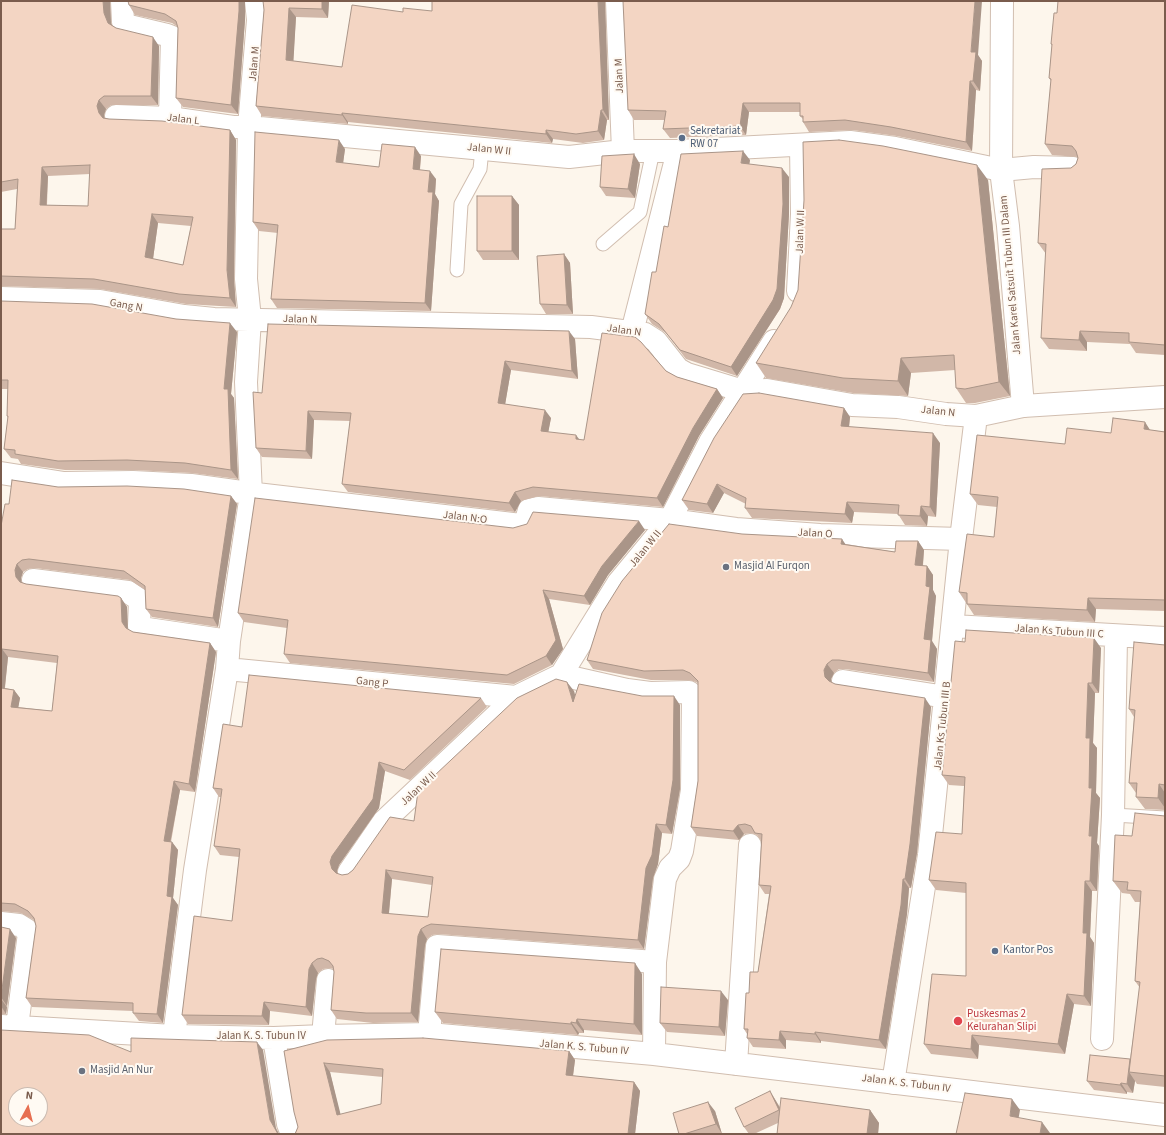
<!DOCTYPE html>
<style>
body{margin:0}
#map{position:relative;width:1166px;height:1135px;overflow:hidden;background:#fdf6ec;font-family:"Source Sans 3",sans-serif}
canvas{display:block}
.frame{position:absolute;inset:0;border:2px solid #7a5c4d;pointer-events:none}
.north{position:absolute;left:8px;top:1087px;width:40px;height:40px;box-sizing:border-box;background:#fffaf3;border:1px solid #cabbb1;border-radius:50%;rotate:7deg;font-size:11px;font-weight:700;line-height:16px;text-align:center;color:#7a5c4d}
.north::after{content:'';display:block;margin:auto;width:14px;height:18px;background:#e76f51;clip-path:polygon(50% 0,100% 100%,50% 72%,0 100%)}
</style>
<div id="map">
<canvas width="1166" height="1135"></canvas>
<div class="frame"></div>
<div class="north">N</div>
</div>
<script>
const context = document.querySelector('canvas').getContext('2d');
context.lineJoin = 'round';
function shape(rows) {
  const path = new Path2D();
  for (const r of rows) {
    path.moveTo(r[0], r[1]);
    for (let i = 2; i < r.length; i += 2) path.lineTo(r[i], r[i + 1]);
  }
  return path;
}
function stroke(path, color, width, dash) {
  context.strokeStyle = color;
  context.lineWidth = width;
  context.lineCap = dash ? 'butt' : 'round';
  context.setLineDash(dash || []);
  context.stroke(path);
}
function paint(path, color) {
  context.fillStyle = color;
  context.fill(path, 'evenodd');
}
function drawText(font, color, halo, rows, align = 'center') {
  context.font = font + ' "Source Sans 3",sans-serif';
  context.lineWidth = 4;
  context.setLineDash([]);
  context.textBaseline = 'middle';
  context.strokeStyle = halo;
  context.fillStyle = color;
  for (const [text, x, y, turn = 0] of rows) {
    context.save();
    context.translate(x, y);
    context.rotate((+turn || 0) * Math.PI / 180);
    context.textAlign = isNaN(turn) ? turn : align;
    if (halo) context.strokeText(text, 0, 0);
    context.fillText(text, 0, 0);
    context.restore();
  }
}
const service = shape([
 [603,244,640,212,653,151],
 [457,270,461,204,480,169,482,149],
 [1113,815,1165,818]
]);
const minor = shape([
 [122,1,123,22,125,25,167,35,172,37,170,118],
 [617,1,623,151],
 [116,116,170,118,233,127,249,127,569,157,623,151,678,151,850,142,895,148,1001,170,1034,167,1073,168],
 [798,291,802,214,801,146],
 [1,298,100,301,184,316,214,319,591,327,645,334,656,341,678,369,687,374,743,391,767,390,852,405,898,407,946,414,976,416],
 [632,332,678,151],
 [1,473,64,483,133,482,191,485,256,494,521,525,525,524,529,510,538,508,670,520,736,529,820,535,961,539],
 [33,580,128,592,140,600,139,626,141,628,229,641],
 [953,626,1165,638],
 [227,669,516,697],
 [561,675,627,690,650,693,689,692,693,695,692,790,682,851,679,859,670,868,665,879,655,962,654,1054],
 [843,681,946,697],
 [349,872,384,821,516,697,561,675,618,583,670,520,710,442,774,341],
 [1,923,19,925,27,930,29,933,17,1027],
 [1,1026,174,1036,274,1038,323,1036,429,1034,654,1054,1165,1115],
 [429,1034,437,946,655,962],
 [174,1036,195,870,227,669,229,641,251,494,246,382,250,319,246,279,249,127,258,20,256,1],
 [323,1036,328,980],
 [274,1038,288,1124,292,1134],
 [1102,1039,1113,815,1116,637],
 [736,1064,750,845],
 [893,1083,929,855,961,539,976,416,1023,406]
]);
const tertiary = shape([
 [1002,1,1001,170,1008,226,1023,406,1165,397]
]);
stroke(service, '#d1beb0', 15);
stroke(minor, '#d1beb0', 24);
stroke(tertiary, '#d1beb0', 24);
stroke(service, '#fff', 13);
stroke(minor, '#fff', 22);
stroke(tertiary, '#fff', 22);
paint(shape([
 [1,1,110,1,111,23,112,25,116,28,159,46,158,105,111,105,106,109,104,115,104,118,109,119,230,130,236,140,234,279,236,307,186,304,100,289,1,286,1,229,15,229,17,189,1,192],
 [90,174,88,206,47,205,48,176],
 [158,223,191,226,183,265,153,259],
 [329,1,328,18,296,17,293,61,342,67,403,12,432,11,432,1,605,1,609,120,607,120,604,140,583,143,553,139,552,143,348,122,348,124,262,116,256,106,264,10],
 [1165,1,1165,355,1136,353,1130,344,1087,342,1087,351,1049,349,1041,338,1046,254,1038,243,1071,168,1076,164,1078,158,1078,157,1052,155,1045,144,1051,81,1049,78,1052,46,1051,44,1057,13],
 [129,5,245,20,238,114,183,107,176,98,178,27,172,23,135,15],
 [978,55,982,61,980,91,976,90,972,151,897,136,852,130,809,132,803,122,803,119,800,116,800,112,749,112,746,135,670,138,663,129,665,120,634,120,628,110],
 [345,149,343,163,379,167,421,156,420,170,436,179,435,194,439,201,431,311,277,308,271,299,278,233,259,231,253,222],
 [750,160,749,164,789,177,789,214,784,298,780,309,737,376,686,359,666,333,652,324,645,314,668,227],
 [640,164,635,198,606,196,600,187],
 [988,180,1010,396,975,403,966,403,956,388,955,370,911,373,908,396,853,393,766,378,756,363],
 [512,196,519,205,519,260,483,260,477,251],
 [564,254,570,263,573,314,546,314,540,304],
 [1,301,237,332,231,394,234,398,238,479,192,473,134,470,65,470,21,464,18,459,11,458,4,449,8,418,7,416,8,389,1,389],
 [575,339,578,379,511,370,505,404,551,418,548,432,579,440,584,440,666,371,677,377,717,389,723,398,699,436,663,507,539,496,521,501,515,512,348,492,342,484,350,421,314,420,312,459,262,457,256,448,262,393],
 [844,408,850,417,849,427,940,443,936,517,928,516,927,526,905,525,898,514,854,512,852,523,752,518,745,508,746,504,724,493,713,513,689,510,682,500],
 [1151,430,1165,432,1165,611,1096,609,1095,622,974,615,959,592,994,537,997,507,978,505,970,494,1065,444,1111,433],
 [58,487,231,496,237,504,218,627,152,617,146,609,145,590,130,580,35,568,28,569,23,572,21,578,21,582,26,584,121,598,127,607,127,629,133,632,210,643,216,652,195,792,180,790,171,842,172,842,178,850,173,898,178,905,163,1023,139,1021,133,1013,133,1011,32,1007,26,998,36,926,34,920,21,913,1,911,1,526,9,504],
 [8,657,57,663,52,711,18,707,20,698,14,690,5,688],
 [513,528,645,530,608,575,590,605,549,599,563,649,552,665,514,684,290,663,284,654,287,628,244,622,238,613],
 [742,534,846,544,895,552,918,541,924,550,923,566,927,566,933,575,933,590,936,596,932,641,937,649,934,682,845,669,839,669,834,673,831,679,831,683,835,684,931,707,917,853,911,888,909,888,907,914,886,1049,821,1041,821,1043,786,1040,786,1049,753,1047,747,1038,747,1034,744,1029,749,993,758,972,769,894,765,894,759,885,762,842,757,835,751,833,744,834,739,840,697,836,691,827,698,781,698,683,696,682,689,680,651,680,593,669,587,660],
 [965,642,1101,648,1099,693,1095,693,1093,743,1097,748,1096,793,1100,798,1097,843,1099,846,1097,891,1092,891,1090,937,1094,943,1091,1006,1074,1004,1065,1054,979,1045,978,1059,931,1054,924,1044,966,976,966,893,936,890,929,880,962,834,964,786,949,785,942,775],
 [1165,645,1165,810,1145,809,1136,797,1136,793,1129,783,1134,717,1129,709],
 [574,691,575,696,680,705,680,789,672,834,662,833,658,864,653,878,644,949,438,934,432,935,427,939,425,945,418,1022,373,1023,337,1019,331,1010,334,972,334,969,329,968,323,969,318,973,316,979,312,1016,270,1011,269,1025,188,1024,182,1015,232,921,239,857,220,855,214,846,221,797,219,797,213,788,242,727,481,698,487,707,410,780,385,771,379,808,339,865,337,871,337,874,342,875,348,874],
 [392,879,432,885,428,917,389,914],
 [1165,816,1165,1087,1137,1084,1135,1081,1133,1093,1127,1092,1127,1094,1094,1090,1087,1081,1130,1059,1140,988,1135,981,1140,902,1135,902,1130,894,1122,893,1113,881,1132,836],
 [1,927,16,938,7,1006,6,1006,7,1007,6,1014,1,1014],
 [642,974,642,1035,584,1030,584,1033,579,1033,578,1035,443,1023,435,1012],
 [728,1000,725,1036,667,1032,660,1023],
 [284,1051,569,1051,575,1060,573,1076,634,1082,640,1091,635,1134,295,1134,298,1127],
 [330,1072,383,1077,381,1104,340,1115],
 [770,1091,776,1101,780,1107,870,1110,879,1123,878,1134,777,1134,778,1123,754,1134,749,1134,744,1127],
 [715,1111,722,1134,679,1134]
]), '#d1b7a8');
paint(shape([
 [103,1,110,1,111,23,115,32,108,23,104,13],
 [239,1,245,1,245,20,238,114,231,105],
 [322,1,329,1,328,18,322,9],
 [598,1,605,1,609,120,603,110],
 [975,1,982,1,978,55,982,61,980,91,973,81,971,52],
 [289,8,296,17,293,69,286,60],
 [153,37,159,46,158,105,151,96],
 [970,81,976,90,972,151,966,142],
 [99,100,106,109,104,115,105,122,99,113,97,106],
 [743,103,749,112,746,135,740,126],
 [601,110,607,120,604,140,598,131],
 [342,113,348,122,348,124,342,115],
 [230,130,236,140,234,279,236,307,230,298,227,270],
 [546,130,553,139,552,143,546,134],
 [339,140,345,149,342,171,336,162],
 [415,147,421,156,419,178,413,169],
 [743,151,750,160,748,172,741,163],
 [634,154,640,164,635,198,628,189],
 [977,165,988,180,1010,396,999,382],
 [42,167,48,176,46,214,40,205],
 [782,168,789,177,789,214,784,298,780,309,737,376,731,367],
 [430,171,436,179,435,194,439,201,431,311,425,303,428,192],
 [512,196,519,205,519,260,512,251],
 [152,214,158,223,152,266,145,257],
 [564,254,570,263,573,314,567,305],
 [230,323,237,332,231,394,234,398,238,479,231,470,224,389],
 [569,331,575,339,578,379,572,371],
 [1080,331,1087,342,1087,351,1079,340],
 [901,358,911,373,908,396,898,381],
 [505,361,511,370,504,411,498,403],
 [717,389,723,398,699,436,663,507,657,498,693,428],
 [844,408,850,417,848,436,841,426],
 [545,410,551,418,547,439,541,431],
 [308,411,314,420,312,459,306,451],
 [1145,422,1152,433,1144,429],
 [933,433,940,443,936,517,930,507],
 [576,435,582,443,576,439],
 [717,484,724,493,713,513,707,504],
 [515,492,521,501,515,512,509,503],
 [231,496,237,504,218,627,213,618],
 [847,502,854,512,852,523,845,514],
 [921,506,928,516,927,526,920,516],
 [639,521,645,530,608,575,590,605,584,596,602,566],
 [842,539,848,548,841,544],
 [918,541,924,550,922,574,915,565],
 [17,564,23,572,21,578,22,585,16,577,15,570],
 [927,566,933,575,933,590,936,596,932,641,937,649,934,682,928,673,924,639],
 [543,590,549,599,563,649,552,665,546,656],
 [121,598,127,607,128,631,122,622],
 [1088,598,1096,609,1095,622,1087,610],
 [1094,638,1101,648,1099,693,1092,683],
 [210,643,216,652,195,792,189,784],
 [2,649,8,657,4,695,1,691,1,662],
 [827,664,834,673,831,679,832,686,825,677,824,670],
 [567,682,574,691,579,711,573,702],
 [1088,683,1095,693,1093,743,1097,748,1096,793,1100,798,1097,843,1099,846,1097,891,1090,881,1089,788,1086,738],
 [14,690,20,698,17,715,11,707],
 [674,696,680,705,680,789,672,834,666,825],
 [925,698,931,707,917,853,911,888,905,879],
 [379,762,385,771,379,808,339,865,337,871,338,878,332,869,330,862,332,856],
 [174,781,180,790,169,849,164,841],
 [1159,784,1165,793,1165,808,1158,798],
 [656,824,662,833,658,864,653,878,644,949,638,940,646,868],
 [738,825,744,834,739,840,733,831],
 [172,842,178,850,173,898,178,905,163,1023,157,1014,167,896],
 [386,870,392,879,388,922,382,913],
 [903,879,909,888,907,914,886,1049,879,1040],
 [1085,881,1092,891,1090,937,1094,943,1091,1006,1084,996,1083,933],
 [10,929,16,938,7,1006,1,997],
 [421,929,427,939,425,945,418,1022,411,1013,418,936],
 [312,963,318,973,316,979,312,1016,306,1007,309,969],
 [635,963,642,974,642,1035,634,1024],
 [721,991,728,1000,725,1036,719,1027],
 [1067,994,1074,1004,1065,1054,1058,1044],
 [1,999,7,1007,6,1014,1,1006],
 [264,1002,270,1011,269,1025,262,1016],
 [577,1019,584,1030,584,1033,576,1023],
 [571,1022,579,1033,578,1035,571,1024],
 [780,1031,786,1040,786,1049,779,1040],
 [815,1032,821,1041,821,1043,815,1034],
 [972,1035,979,1045,978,1059,971,1049],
 [257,1042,263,1050,276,1128,279,1134,278,1134,270,1120],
 [569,1051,575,1060,572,1083,566,1075],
 [324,1063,330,1072,343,1124,337,1115],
 [1129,1072,1135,1081,1133,1093,1127,1084],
 [634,1082,640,1091,635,1134,628,1134],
 [1121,1083,1127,1092,1127,1094,1120,1085],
 [770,1091,776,1101,786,1120,779,1110],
 [1012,1099,1020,1110,1017,1127,1010,1116],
 [708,1102,715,1111,722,1134,716,1124],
 [870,1110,879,1123,878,1134,867,1134],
 [1042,1122,1050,1133,1050,1134,1040,1134]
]), '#aa9588');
const building = shape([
 [1,1,103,1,104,13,108,23,116,28,153,37,151,96,104,96,99,100,97,106,99,113,103,118,109,119,162,121,230,130,227,270,230,298,179,294,94,279,1,276,1,229,15,229,18,179,1,182,1,1],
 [90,165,88,206,40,205,42,167,90,165],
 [152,214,193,217,183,265,145,257,152,214],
 [128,1,239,1,239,11,231,105,176,98,178,28,176,21,165,14,129,5,128,1],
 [263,1,322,1,322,9,289,8,286,60,342,67,352,5,403,12,403,8,432,11,432,1,598,1,603,110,601,110,598,131,576,134,546,130,546,134,342,113,342,115,256,106,264,10,263,1],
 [623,1,975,1,971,52,976,52,973,81,970,81,966,142,891,127,845,120,803,122,803,116,800,116,800,103,743,103,740,126,663,129,666,111,628,110,623,1],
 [1058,1,1165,1,1165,345,1129,342,1129,333,1080,331,1079,340,1041,338,1046,244,1038,243,1042,169,1071,168,1076,164,1078,158,1076,151,1072,146,1045,144,1051,79,1049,78,1052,44,1051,44,1054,13,1057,13,1058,1],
 [255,132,339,140,336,162,379,167,382,144,415,147,413,169,430,171,428,192,433,192,425,303,271,299,278,225,253,222,255,132],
 [839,140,883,146,977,165,999,382,965,389,956,388,954,355,901,358,898,381,843,378,756,363,791,307,798,290,804,200,803,142,839,140],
 [743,151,741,163,782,168,783,204,777,289,773,300,731,367,680,350,659,324,645,314,652,272,656,272,664,226,668,227,681,154,743,151],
 [634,154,628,189,600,187,602,156,634,154],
 [477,196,512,196,512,251,477,251,477,196],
 [564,254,567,305,540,304,537,256,564,254],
 [1,301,92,304,176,319,230,323,224,389,228,389,231,470,185,463,127,460,58,461,15,454,15,450,4,449,8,416,7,416,8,380,1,380,1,301],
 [268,324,569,331,572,371,505,361,498,403,545,410,541,431,576,435,576,439,584,440,602,333,635,337,641,342,666,371,677,377,717,389,693,428,657,498,533,487,515,492,509,503,342,484,351,413,308,411,306,451,256,448,253,392,262,393,268,324],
 [759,393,844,408,841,426,933,433,930,507,921,506,920,516,898,515,899,505,847,502,845,514,745,508,746,498,717,484,707,504,682,500,714,438,743,394,759,393],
 [1113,418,1145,422,1144,429,1165,432,1165,600,1088,598,1087,610,967,604,967,593,959,592,967,534,994,537,998,497,970,494,977,435,1065,444,1067,428,1111,433,1113,418],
 [12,480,58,487,127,486,184,489,231,496,213,618,146,609,145,586,124,571,29,559,22,560,17,564,15,570,16,577,20,582,26,584,118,596,121,598,122,622,126,628,133,632,210,643,189,784,174,781,164,841,172,842,167,896,172,897,157,1014,133,1013,133,1003,26,998,36,926,34,918,28,911,15,904,1,903,1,688,14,690,11,707,52,711,58,656,2,649,1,662,1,526,5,504,9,504,12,480],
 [255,498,513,528,527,524,533,512,639,521,602,566,584,596,543,590,556,640,546,656,507,675,284,654,288,620,238,613,255,498],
 [669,524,742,534,842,539,841,544,895,552,896,541,918,541,915,565,927,566,926,586,930,587,924,639,931,640,928,673,839,660,832,660,827,664,824,670,825,677,829,681,835,684,925,698,910,844,905,879,903,879,901,905,879,1040,815,1032,815,1034,780,1031,779,1040,747,1038,748,1029,744,1029,746,993,749,993,750,972,758,972,771,886,759,885,762,834,755,833,751,826,745,824,738,825,733,831,691,827,698,781,698,681,690,673,683,670,644,671,587,660,602,613,622,581,669,524],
 [966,630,1094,638,1092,683,1088,683,1086,738,1090,738,1089,788,1092,788,1089,836,1092,836,1090,881,1085,881,1083,933,1087,933,1084,996,1067,994,1058,1044,972,1035,971,1049,924,1044,932,974,966,976,966,883,929,880,936,832,962,834,965,777,942,775,955,641,965,642,966,630],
 [1134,642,1165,645,1165,785,1159,784,1158,798,1136,797,1137,783,1129,783,1135,710,1129,709,1134,642],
 [249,675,481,698,404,770,379,762,373,799,332,856,330,862,332,869,336,873,342,875,348,874,353,870,390,817,414,821,418,791,517,698,556,679,567,682,573,702,579,684,642,696,674,696,673,780,666,825,656,824,652,855,646,868,638,940,431,924,426,926,421,929,418,936,411,1013,366,1013,331,1010,334,972,333,966,329,961,322,958,317,959,312,963,309,969,306,1007,264,1002,262,1016,182,1015,194,916,232,921,240,849,214,846,222,789,213,788,223,724,242,727,249,675],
 [386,870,433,877,428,917,382,913,386,870],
 [1135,813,1165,816,1165,1076,1129,1072,1140,982,1135,981,1141,891,1127,890,1128,882,1113,881,1115,835,1132,836,1135,813],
 [1,927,10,929,1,997,1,927],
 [441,949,635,963,634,1024,577,1019,576,1023,571,1022,571,1024,435,1012,441,949],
 [661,987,721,991,719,1027,660,1023,661,987],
 [1,1030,89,1035,131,1052,131,1038,257,1042,270,1120,278,1134,1,1134,1,1030],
 [16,1095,40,1095,40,1119,16,1119,16,1095],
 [423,1038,569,1051,566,1075,634,1082,628,1134,295,1134,298,1127,294,1112,284,1051,327,1040,423,1038],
 [324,1063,383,1069,381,1104,337,1115,324,1063],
 [1090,1055,1130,1059,1127,1084,1121,1083,1120,1085,1087,1081,1090,1055],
 [770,1091,779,1110,744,1127,735,1108,770,1091],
 [965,1093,1012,1099,1010,1116,1042,1122,1040,1134,956,1134,965,1093],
 [781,1098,870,1110,867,1134,777,1134,781,1098],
 [708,1102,716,1124,684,1134,679,1134,673,1113,708,1102]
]);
paint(building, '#f3d5c3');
stroke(building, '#aa9588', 1);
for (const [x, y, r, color] of [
 [682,138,4,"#5c6f8a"],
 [726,567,4,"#6b7280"],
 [995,951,4,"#5c6f8a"],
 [958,1021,5,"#e0444e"],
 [82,1071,4,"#6b7280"]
]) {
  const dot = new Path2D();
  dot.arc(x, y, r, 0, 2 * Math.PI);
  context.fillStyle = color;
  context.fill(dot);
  stroke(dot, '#fffaf3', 1.5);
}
drawText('11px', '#7a5c4d', '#fffaf3', [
 ["Jalan M",255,64,-85],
 ["Jalan M",620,76,-92],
 ["Jalan L",183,120,7],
 ["Jalan W II",489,150,6],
 ["Jalan W II",801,232,-88],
 ["Jalan Karel Satsuit Tubun III Dalam",1011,275,-95],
 ["Gang N",126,306,10],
 ["Jalan N",300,320,2],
 ["Jalan N",624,331,8],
 ["Jalan N",938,412,6],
 ["Jalan N:O",465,518,7],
 ["Jalan O",815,534,3],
 ["Jalan W II",646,549,-51],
 ["Jalan Ks Tubun III C",1059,632,4],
 ["Gang P",372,683,6],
 ["Jalan Ks Tubun III B",943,726,-84],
 ["Jalan W II",419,789,-43],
 ["Jalan K. S. Tubun IV",261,1037],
 ["Jalan K. S. Tubun IV",584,1048,5],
 ["Jalan K. S. Tubun IV",906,1084,7]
]);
drawText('11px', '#4e5e75', '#fffaf3', [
 ["Sekretariat",690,132],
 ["RW 07",690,145],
 ["Kantor Pos",1003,951]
], 'left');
drawText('11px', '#5b616d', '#fffaf3', [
 ["Masjid Al Furqon",734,567],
 ["Masjid An Nur",90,1071]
], 'left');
drawText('11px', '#be3a42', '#fffaf3', [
 ["Puskesmas 2",967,1015],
 ["Kelurahan Slipi",967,1028]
], 'left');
</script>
